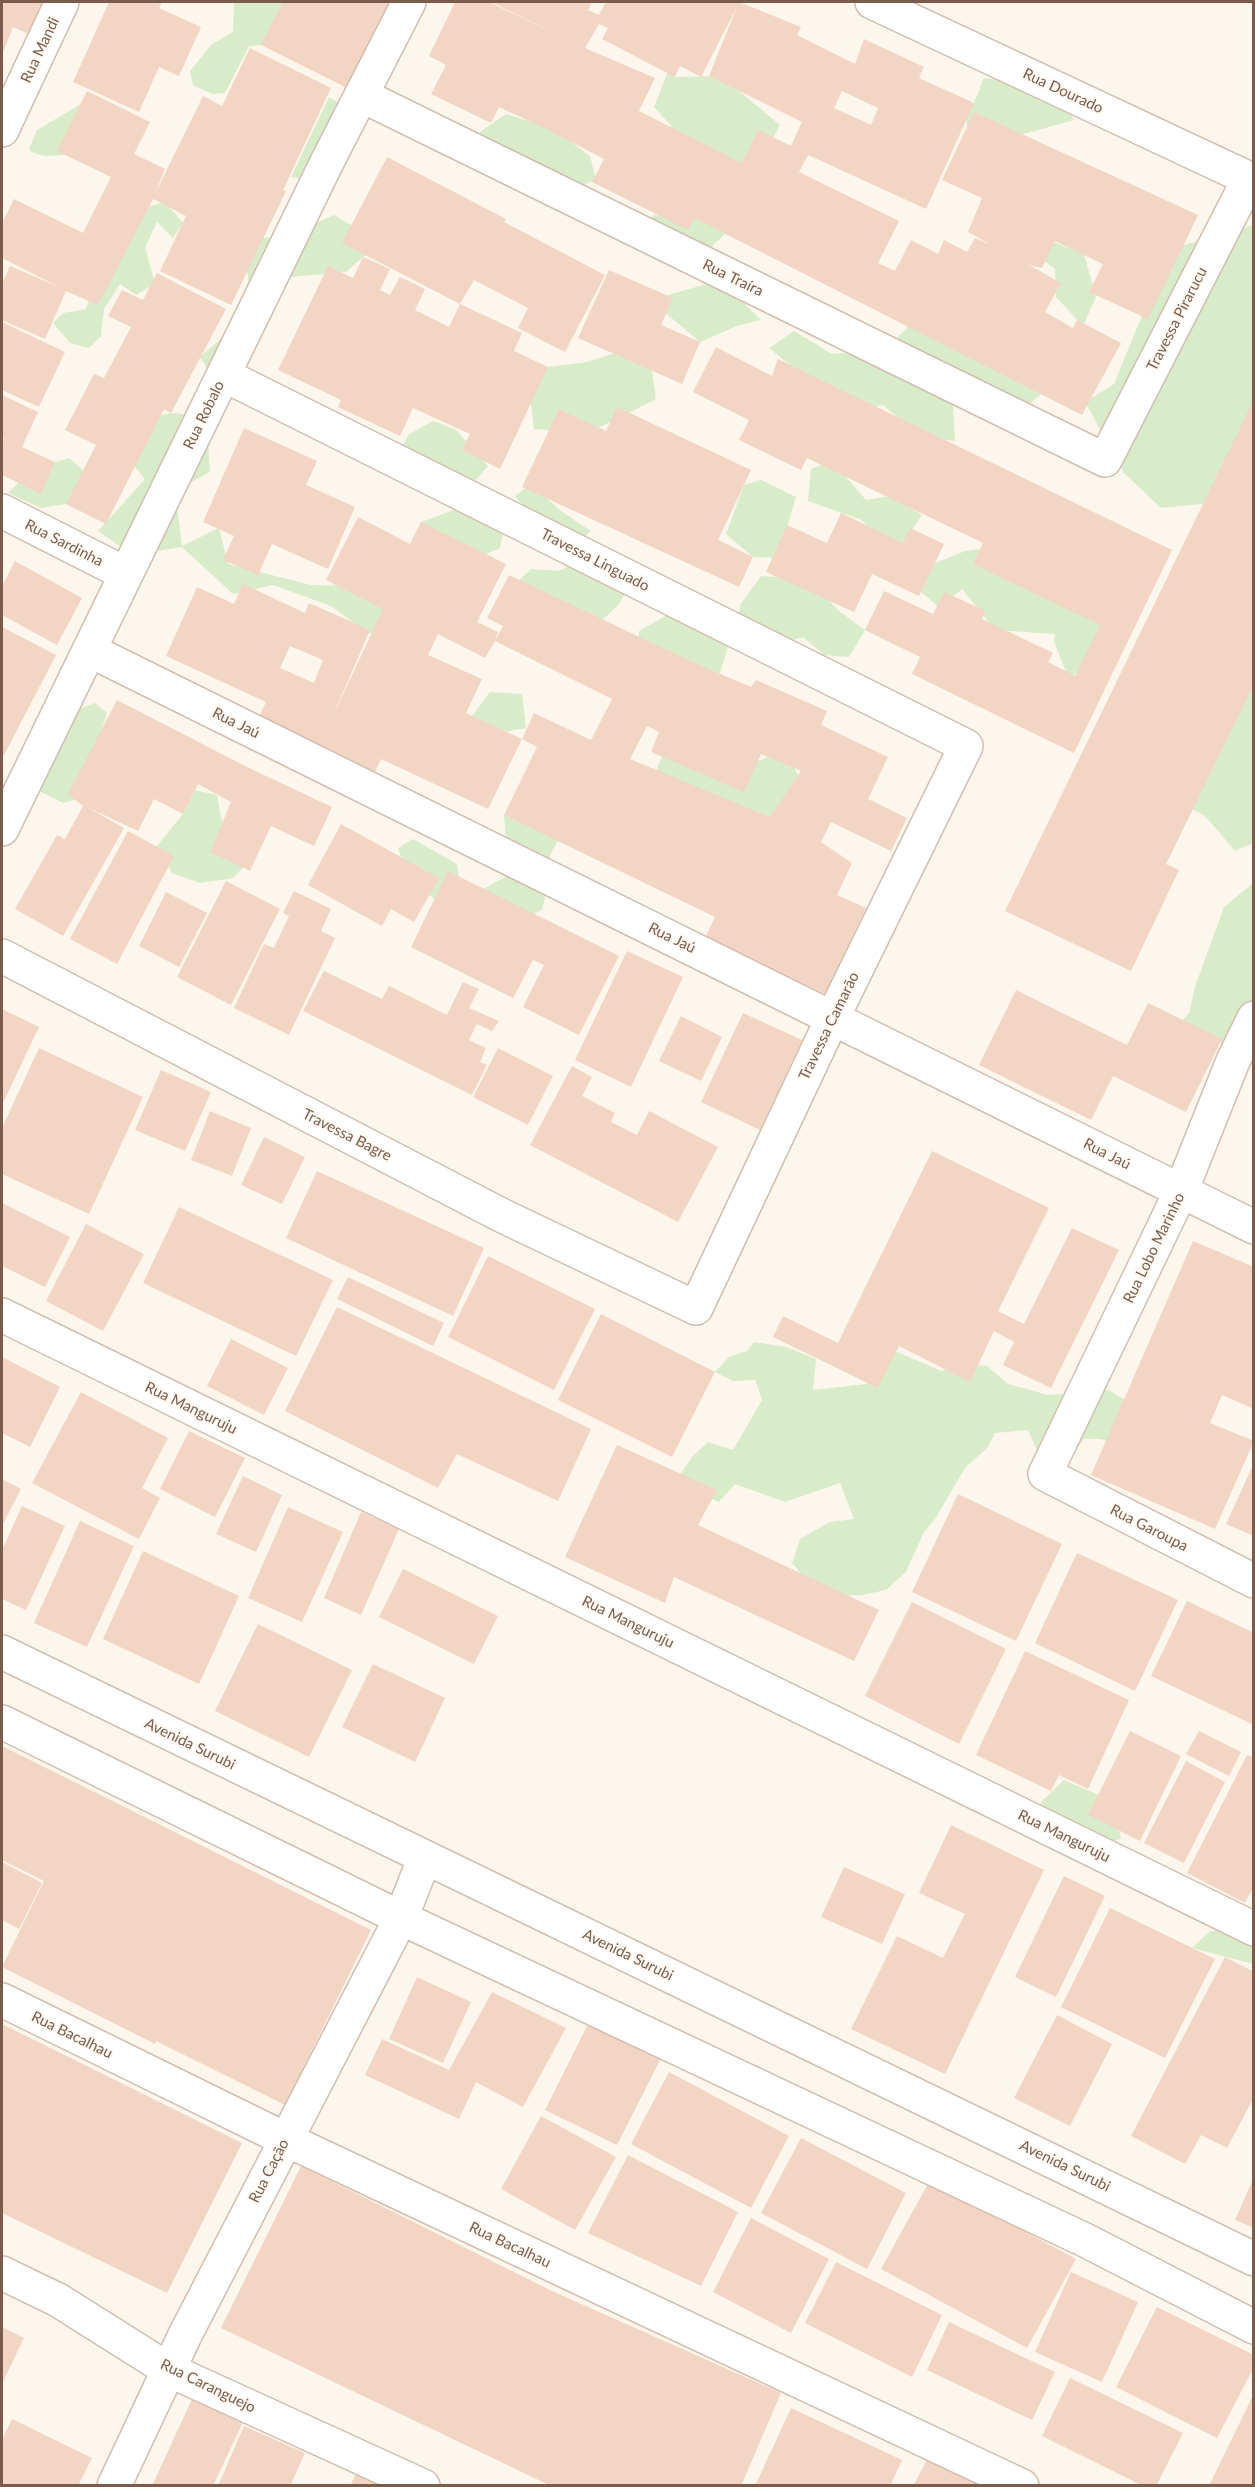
<!DOCTYPE html>
<meta charset="utf-8">
<style>
body{margin:0}
#map{position:relative;width:1255px;height:2487px;overflow:hidden;background:#fdf6ec;font-family:Lato,sans-serif}
canvas{display:block}
.frame{position:absolute;inset:0;border:3px solid #7a5c4d;pointer-events:none}
</style>
<div id="map">
<canvas width="1255" height="2487"></canvas>
<div class="frame"></div>
</div>
<script>
const context = document.querySelector('canvas').getContext('2d');
context.lineJoin = 'round';
function paint(path, color) {
  context.fillStyle = color;
  context.fill(path, 'evenodd');
}
function shape(rows) {
  const path = new Path2D();
  for (const r of rows) {
    path.moveTo(r[0], r[1]);
    for (let i = 2; i < r.length; i += 2) path.lineTo(r[i], r[i + 1]);
  }
  return path;
}
function stroke(path, color, width, dash) {
  context.strokeStyle = color;
  context.lineWidth = width;
  context.lineCap = dash ? 'butt' : 'round';
  context.setLineDash(dash || []);
  context.stroke(path);
}
function drawText(font, color, halo, rows, align = 'center') {
  context.font = font + ' Lato,sans-serif';
  context.lineWidth = 4.5;
  context.setLineDash([]);
  context.textBaseline = 'middle';
  context.strokeStyle = halo;
  context.fillStyle = color;
  for (const [text, x, y, turn = 0] of rows) {
    context.save();
    context.translate(x, y);
    context.rotate((+turn || 0) * Math.PI / 180);
    context.textAlign = isNaN(turn) ? turn : align;
    if (halo) context.strokeText(text, 0, 0);
    context.fillText(text, 0, 0);
    context.restore();
  }
}
paint(shape([
 [234,2,290,2,280,25,261,45,249,46,225,93,212,94,193,85,190,71,212,44,233,32],
 [668,71,675,77,721,76,780,125,756,171,742,163,718,166,683,139,654,107],
 [984,78,1014,82,1062,97,1074,120,991,143,968,133,965,111,974,103],
 [329,97,339,103,307,179,291,177],
 [81,104,66,155,44,156,31,152,29,149,37,130],
 [506,114,554,129,590,156,596,180,549,197,490,173,480,132],
 [165,202,183,223,173,238,157,222,145,247,155,284,136,295,120,284,104,309,101,336,89,348,70,343,53,323,63,313,86,309,99,273,127,212],
 [714,204,726,233,703,255,638,237,654,215,685,218],
 [334,215,385,245,363,257,346,272,291,277,252,312,208,370,200,357,252,312,246,262,263,238,289,235],
 [1253,225,1253,448,1210,503,1161,508,1124,473,1085,402,1114,384,1156,281,1174,248],
 [1051,241,1084,254,1096,297,1083,326,1056,297,1055,269,1036,255],
 [721,280,761,320,737,326,700,342,650,300],
 [909,326,1051,385,1015,417,952,390,955,441,919,436,883,405,847,411,769,348,794,331,832,354,873,350,881,354],
 [627,349,652,371,656,399,588,433,534,429,530,395,548,367,587,362],
 [171,413,184,414,207,429,210,472,175,491,182,546,219,528,228,564,311,585,356,586,395,593,394,624,369,634,331,606,273,585,233,594,182,547,133,555,98,531,145,479,130,461,154,417],
 [433,421,455,429,488,466,471,486,400,452,408,435],
 [69,458,83,470,79,491,66,504,41,508,8,493,33,469],
 [832,461,866,500,891,496,922,515,903,543,877,538,862,520,808,501,811,469],
 [761,480,796,497,778,558,753,557,726,534,744,485],
 [531,484,561,511,591,531,577,543,538,524,515,496],
 [479,501,505,522,500,548,477,558,421,522],
 [1012,545,1095,599,1107,640,1069,680,1054,641,1055,634,995,630,962,589,940,608,915,587,935,563,965,551],
 [588,558,629,588,618,605,589,633,513,586,531,569,558,571],
 [761,576,809,579,839,611,865,630,849,657,824,655,803,637,774,646,729,643,720,673,668,676,639,661,639,631,683,606,739,616,740,605],
 [1253,621,1253,843,1235,851,1205,816,1169,797],
 [490,692,522,694,526,728,505,732,472,716],
 [95,703,107,713,97,744,77,799,63,803,41,792,37,780,73,711],
 [785,750,802,783,770,817,656,772,662,755,722,776],
 [195,790,217,795,221,818,249,862,233,878,200,883,172,873,156,847,183,814],
 [504,815,558,840,550,855,548,882,542,910,518,921,436,901,407,873,398,848,413,839,457,864,459,879,480,891,514,872,506,842],
 [1253,883,1253,1042,1223,1044,1180,1023,1189,1013,1195,987,1224,907],
 [754,1342,786,1347,816,1359,813,1390,866,1384,895,1351,941,1371,963,1364,987,1366,1008,1384,1048,1395,1109,1390,1125,1400,1127,1450,1101,1439,1084,1439,1059,1474,1044,1467,1028,1430,995,1433,987,1448,965,1468,935,1519,924,1532,906,1572,886,1590,862,1595,839,1596,809,1583,792,1563,800,1539,830,1522,854,1519,840,1483,785,1502,735,1484,719,1502,684,1486,679,1476,692,1457,708,1442,733,1450,762,1400,755,1380,733,1381,715,1372,729,1357,747,1351],
 [1064,1780,1104,1797,1115,1810,1121,1838,1080,1859,1067,1857,1048,1841,1037,1811,1042,1801],
 [1253,1929,1253,1964,1192,1948,1210,1931]
]), '#d8ecc9');
paint(shape([
 [2,2,46,2,31,35,13,27,2,55],
 [109,2,162,2,159,8,201,27,179,76,159,67,139,112,73,82],
 [283,2,392,2,349,89,261,45],
 [455,2,489,2,565,38,491,2,592,2,588,10,599,15,606,2,739,2,801,27,797,35,855,64,864,39,924,67,919,78,974,103,926,209,808,155,799,172,899,221,878,263,895,271,911,240,938,254,944,240,967,252,975,238,991,245,968,232,982,198,942,180,974,112,1198,215,1148,319,1089,292,1103,264,1055,241,1042,268,1029,265,1061,283,1045,312,1073,328,1077,320,1121,343,1082,415,694,218,688,230,592,182,604,159,546,129,499,107,491,123,431,94,446,65,429,56],
 [737,7,709,76,802,122,791,146,758,130,742,163,639,111,655,78,585,48,599,24,608,28,602,39,675,77,680,66,701,77],
 [842,91,878,108,871,125,834,108],
 [250,48,331,88,283,190,286,191,231,305,160,271,186,216,153,199,98,305,66,291,45,339,2,320,2,284,10,266,59,287,2,258,2,223,14,199,83,233,111,177,57,151,87,91,150,122,134,154,165,169,155,194,203,96,222,106],
 [387,157,506,219,504,222,605,275,565,352,518,328,528,308,474,280,460,304,522,333,514,351,548,367,500,469,462,450,470,434,413,408,400,436,338,407,341,400,278,370,328,266,353,278,363,257,390,269,380,290,390,295,400,277,425,289,415,310,449,327,460,304,342,243],
 [609,270,673,298,661,325,700,342,682,384,578,338],
 [157,273,226,309,171,413,164,409,106,524,66,504,96,445,65,430,94,374,104,378,131,327,108,316,122,290,143,300],
 [2,322,65,352,39,407,2,390],
 [716,347,772,376,778,359,1172,550,1074,753,912,674,920,657,865,630,884,591,933,614,944,592,986,611,982,619,1053,653,1048,662,1075,676,1100,625,973,564,983,543,807,458,801,470,739,440,749,420,693,392],
 [2,395,38,412,22,447,55,462,41,494,2,475,2,444,4,438,2,437],
 [1254,399,1254,684,1166,864,1179,870,1131,971,1005,911],
 [617,407,751,470,718,540,753,557,739,587,522,487,559,409,606,431],
 [244,428,317,461,306,485,355,507,328,569,272,544,258,575,223,560,234,536,203,522],
 [841,513,903,543,910,528,944,544,919,596,872,574,854,612,766,572,787,525,827,543],
 [358,517,410,544,421,522,506,564,477,622,498,632,495,641,503,626,487,618,509,575,690,661,751,687,756,680,827,711,821,725,888,757,868,799,907,818,891,851,831,822,821,842,852,863,837,895,866,908,825,994,705,938,715,917,504,815,537,747,522,739,488,809,381,759,373,776,257,721,266,702,166,656,197,587,234,604,243,584,305,613,309,603,370,630,331,720,383,609,326,580],
 [438,634,485,658,495,641,612,699,591,740,534,713,522,739,466,713,482,679,428,655],
 [290,646,323,660,314,683,280,668],
 [647,726,659,732,651,752,744,792,761,754,801,771,770,817,630,759],
 [15,561,82,598,57,645,2,615,2,586],
 [2,627,56,655,2,759],
 [117,700,249,768,332,807,314,846,271,826,250,871,210,852,231,802,198,784,183,814,154,799,138,831,89,808,124,828,63,936,15,909,57,835,65,839,83,806,68,794],
 [341,824,439,878,414,922,391,909,382,926,308,885],
 [128,831,174,856,117,964,70,939],
 [448,871,619,956,579,1035,523,1007,544,965,533,960,513,998,411,947],
 [226,881,280,909,231,1005,177,977],
 [294,891,331,909,321,931,335,938,289,1035,234,1008,264,944,274,948,289,916,283,913],
 [166,892,207,913,179,967,139,946],
 [627,951,683,977,631,1087,575,1060],
 [324,971,382,999,389,986,447,1015,463,982,479,989,469,1008,499,1021,492,1031,477,1024,469,1040,486,1048,480,1062,487,1065,472,1095,303,1011],
 [1016,990,1127,1045,1148,1003,1222,1039,1186,1112,1113,1076,1091,1120,979,1065],
 [2,1009,39,1027,2,1105],
 [743,1013,802,1040,760,1130,701,1102],
 [681,1016,722,1037,701,1081,659,1061],
 [39,1048,143,1097,89,1214,2,1174,2,1128],
 [498,1048,553,1076,528,1125,473,1097],
 [572,1066,592,1077,582,1096,615,1113,611,1122,637,1135,649,1111,718,1147,678,1222,530,1145],
 [161,1070,211,1092,185,1151,135,1130],
 [210,1111,251,1128,232,1176,191,1160],
 [264,1137,305,1157,282,1204,241,1185],
 [932,1151,1049,1208,998,1311,1024,1324,1072,1228,1119,1250,1051,1388,1003,1365,1014,1342,994,1331,970,1382,899,1346,878,1388,773,1337,783,1316,838,1343],
 [317,1171,484,1248,453,1316,286,1238],
 [2,1203,70,1237,45,1287,2,1266],
 [179,1207,333,1280,296,1356,143,1283],
 [86,1224,144,1254,103,1331,46,1301],
 [1193,1241,1254,1267,1254,1409,1222,1395,1210,1423,1254,1441,1215,1529,1091,1475],
 [488,1256,595,1309,554,1390,448,1337],
 [348,1277,444,1323,433,1346,337,1299],
 [337,1307,591,1429,558,1501,457,1454,438,1488,285,1411],
 [601,1314,715,1372,672,1457,558,1400],
 [231,1339,288,1368,264,1415,207,1386],
 [2,1357,60,1387,30,1447,2,1433],
 [81,1392,168,1438,142,1488,160,1498,139,1539,32,1483],
 [189,1431,245,1458,215,1517,160,1489],
 [617,1445,717,1490,698,1525,879,1610,854,1661,674,1577,665,1603,565,1557],
 [1254,1463,1254,1536,1226,1524],
 [243,1476,282,1495,256,1552,216,1534],
 [2,1479,21,1489,2,1526],
 [958,1494,1062,1544,1016,1641,912,1592],
 [22,1506,65,1526,26,1610,2,1599,2,1550],
 [288,1507,343,1532,302,1622,248,1598],
 [361,1512,399,1529,361,1615,324,1598],
 [80,1521,134,1546,87,1647,34,1623],
 [143,1551,239,1596,199,1684,103,1639],
 [1077,1553,1178,1600,1135,1691,1035,1643],
 [403,1569,498,1616,474,1664,379,1617],
 [1187,1601,1254,1633,1254,1725,1151,1676],
 [912,1602,1006,1649,959,1744,865,1696],
 [258,1624,352,1670,309,1757,215,1711],
 [1025,1651,1129,1700,1088,1789,1059,1775,1051,1791,976,1755],
 [373,1664,445,1698,415,1762,342,1727],
 [1130,1731,1181,1756,1140,1841,1088,1815],
 [1199,1731,1241,1752,1229,1776,1186,1754],
 [2,1746,371,1930,285,2105,156,2041,155,2044,2,1967,44,1881,2,1860],
 [1247,1755,1254,1758,1254,1886,1245,1903,1187,1873],
 [1186,1761,1225,1782,1184,1863,1144,1843],
 [951,1825,1044,1870,945,2074,851,2029,897,1936,943,1958,965,1914,919,1893],
 [2,1862,42,1883,19,1929,2,1920],
 [844,1867,905,1894,882,1944,821,1917],
 [1064,1876,1105,1896,1056,1997,1015,1977],
 [1110,1908,1215,1959,1165,2058,1061,2007],
 [1225,1957,1254,1972,1254,2097,1227,2148,1201,2135,1185,2164,1131,2136],
 [417,1977,471,2002,443,2063,389,2039],
 [492,1992,566,2028,523,2107,476,2082,459,2119,365,2075,382,2039,449,2070],
 [1057,2015,1112,2044,1070,2126,1014,2098],
 [2,2024,242,2143,167,2293,2,2213],
 [588,2024,660,2060,617,2145,545,2110],
 [669,2072,789,2136,751,2208,631,2144],
 [541,2116,616,2157,575,2230,501,2189],
 [801,2138,906,2193,867,2269,761,2213],
 [628,2155,738,2212,701,2286,588,2233],
 [301,2166,550,2290,781,2393,741,2486,551,2486,221,2328],
 [1254,2177,1254,2228,1235,2220],
 [930,2180,1076,2259,1027,2348,881,2269],
 [751,2218,829,2259,791,2333,713,2292],
 [836,2262,942,2315,912,2377,805,2323],
 [1071,2272,1138,2302,1102,2382,1035,2352],
 [1157,2307,1254,2355,1254,2367,1217,2438,1116,2387],
 [949,2322,1055,2372,1032,2420,927,2370],
 [2,2327,24,2338,2,2384],
 [1070,2378,1183,2433,1156,2486,1143,2486,1042,2436],
 [198,2386,249,2409,213,2486,152,2486],
 [1254,2393,1254,2486,1209,2486],
 [791,2408,902,2460,890,2486,755,2486],
 [12,2419,92,2458,78,2486,2,2486,2,2440],
 [244,2426,305,2453,290,2486,218,2486],
 [929,2456,982,2486,913,2486],
 [359,2468,394,2486,350,2486]
]), '#f3d5c3');
const minor = shape([
 [872,2,1254,181],
 [361,95,1105,460,1249,179],
 [2,130,62,2],
 [2,511,126,574],
 [89,650,1254,1227],
 [2,829,327,162,409,2],
 [2,956,503,1216,696,1308,833,1017,966,746,224,375],
 [1254,1018,1233,1061,1181,1191,1045,1474,1254,1581],
 [2,1315,1254,1929],
 [2,1652,1254,2259],
 [2,1722,401,1918,1085,2240,1254,2327],
 [2,2000,285,2139,1022,2486],
 [2,2273,58,2300,169,2370,423,2486],
 [114,2486,185,2335,401,1918,425,1857]
]);
stroke(minor, '#d1beb0', 36);
stroke(minor, '#fff', 33);
drawText('15px', '#7a5c4d', '#fffaf3', [
 ["Rua Mandi",40,50,-65],
 ["Rua Dourado",1063,91,25],
 ["Rua Traíra",733,278,26],
 ["Travessa Pirarucu",1177,319,-63],
 ["Rua Robalo",204,415,-64],
 ["Rua Sardinha",64,543,27],
 ["Travessa Linguado",595,560,27],
 ["Rua Jaú",236,723,26],
 ["Rua Jaú",672,938,26],
 ["Travessa Camarão",829,1026,-64],
 ["Travessa Bagre",347,1135,27],
 ["Rua Jaú",1107,1154,27],
 ["Rua Lobo Marinho",1154,1248,-64],
 ["Rua Manguruju",191,1408,26],
 ["Rua Garoupa",1149,1528,27],
 ["Rua Manguruju",628,1622,26],
 ["Avenida Surubi",190,1744,26],
 ["Rua Manguruju",1064,1836,26],
 ["Avenida Surubi",628,1955,26],
 ["Rua Bacalhau",72,2035,26],
 ["Avenida Surubi",1065,2166,26],
 ["Rua Cação",269,2171,-63],
 ["Rua Bacalhau",510,2245,25],
 ["Rua Caranguejo",208,2386,26]
]);
</script>
